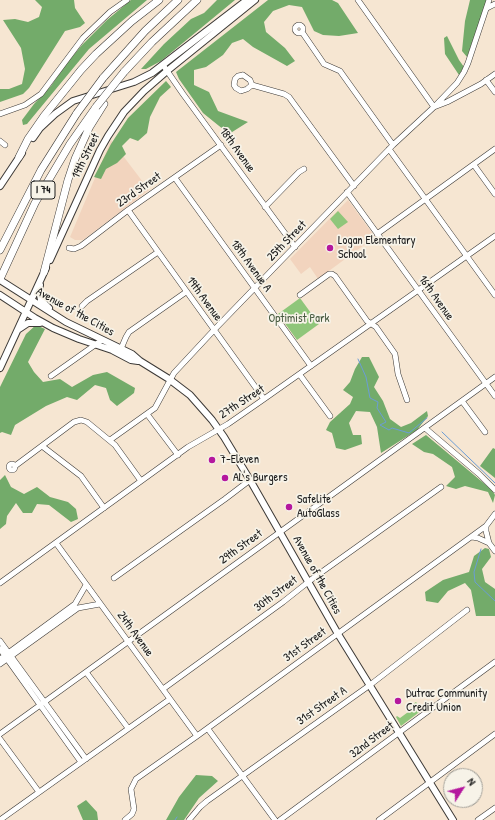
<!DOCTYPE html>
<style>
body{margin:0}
#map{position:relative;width:495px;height:820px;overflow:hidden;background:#f6e6d2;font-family:"Patrick Hand",sans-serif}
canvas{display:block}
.north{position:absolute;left:443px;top:768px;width:40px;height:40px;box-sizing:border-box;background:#f7f3e8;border:1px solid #9f9d96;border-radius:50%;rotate:54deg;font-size:11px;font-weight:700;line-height:16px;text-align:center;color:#1c1c1c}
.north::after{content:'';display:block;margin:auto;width:14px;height:18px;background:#b5179e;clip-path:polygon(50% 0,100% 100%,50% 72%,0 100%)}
</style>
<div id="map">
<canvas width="495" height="820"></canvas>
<div class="north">N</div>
</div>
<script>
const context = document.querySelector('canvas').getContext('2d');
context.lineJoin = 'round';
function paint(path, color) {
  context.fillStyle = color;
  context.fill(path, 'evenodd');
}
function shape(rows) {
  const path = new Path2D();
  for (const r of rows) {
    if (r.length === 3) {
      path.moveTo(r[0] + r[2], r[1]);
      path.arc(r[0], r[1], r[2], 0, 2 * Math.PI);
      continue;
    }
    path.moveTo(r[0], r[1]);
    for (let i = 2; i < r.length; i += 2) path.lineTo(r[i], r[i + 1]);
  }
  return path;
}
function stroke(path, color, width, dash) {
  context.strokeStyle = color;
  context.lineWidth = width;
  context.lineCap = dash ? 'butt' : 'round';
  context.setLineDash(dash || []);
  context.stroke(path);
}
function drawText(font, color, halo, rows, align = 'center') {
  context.font = font + ' "Patrick Hand",sans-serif';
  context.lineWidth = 3.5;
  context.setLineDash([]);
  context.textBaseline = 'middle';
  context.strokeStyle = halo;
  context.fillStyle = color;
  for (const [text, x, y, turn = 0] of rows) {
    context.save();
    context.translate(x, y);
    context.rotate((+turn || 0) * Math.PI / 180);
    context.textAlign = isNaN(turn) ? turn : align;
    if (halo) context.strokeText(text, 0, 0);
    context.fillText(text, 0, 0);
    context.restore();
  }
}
paint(shape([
 [111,140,149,190,83,240,75,240,70,237],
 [348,200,375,237,318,279,310,267,301,274,290,259]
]), '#f2d4be');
paint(shape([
 [338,211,348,222,338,229,330,219],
 [300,298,319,324,297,340,278,314],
 [416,702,422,710,401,726,396,717,397,716,400,718,415,707,413,704]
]), '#8fc67a');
paint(shape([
 [35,0,74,0,75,8,85,23,80,27,65,31,29,88,23,94,0,102,0,89,9,89,22,84,25,69,21,48,3,20,15,19,28,22,39,17,42,7],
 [131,0,147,0,89,49,27,124,23,125,22,120,34,104,51,86,66,64,82,45,107,20],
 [217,0,235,0,161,61,146,69,141,69,164,44,191,19,204,13],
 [268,0,332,0,338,3,358,33,339,36,323,35,314,31,302,7,289,5,273,11,264,22,266,32,285,48,295,61,287,66,253,47,243,39,232,43,223,55,206,67,194,70,194,85,209,92,218,111,248,122,229,134,203,113,179,79,176,72],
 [470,0,487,0,467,57,462,51,465,21],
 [447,36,459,60,464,67,459,75,445,54,444,38],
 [166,81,171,87,160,97,150,117,147,133,138,141,130,138,122,146,126,154,117,163,106,169,101,179,94,177,111,144,128,118],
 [36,325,45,329,28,362,34,372,43,382,60,379,72,387,93,375,107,372,135,388,134,393,117,406,110,400,106,388,95,385,77,400,67,397,46,406,15,425,11,435,2,432,0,433,0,387,26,334],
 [362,357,369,357,379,377,374,387,383,401,390,419,401,427,411,423,427,411,428,416,417,430,381,453,377,427,370,412,356,411,349,423,353,435,361,435,362,444,345,450,336,448,332,433,326,430,330,422,350,404,353,397,343,390,350,382,355,369],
 [426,435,492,490,495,495,493,503,488,492,465,486,456,489,446,486,455,477,452,467,433,454,424,452,412,444],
 [493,448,495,449,495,478,480,466],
 [5,475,11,487,24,494,37,487,50,497,68,502,76,509,78,519,71,522,49,505,37,504,32,513,23,513,16,503,7,516,6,524,0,529,0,480],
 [485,548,489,549,491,557,482,569,485,582,495,589,495,616,476,616,471,590,465,583,448,591,438,603,426,601,425,592,443,580,469,572,474,556],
 [196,775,212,776,218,781,199,798,184,820,166,820,179,797],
 [86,800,97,812,98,820,83,820,77,806]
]), '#73ab6a');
stroke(shape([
 [358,359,366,377,370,398,378,402,377,408,386,422,380,425,389,430,392,428,409,433,427,418],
 [442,432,495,483],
 [481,549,474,572,475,582,495,601],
 [175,820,177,817]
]), '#6b9dd6', 1);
const minor = shape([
 [358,0,434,107,457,83,464,72,468,63,489,0],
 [487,8,495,4],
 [299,29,4],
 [302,32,324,64,340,71,393,145],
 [163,65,183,94,295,247],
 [243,75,250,80,252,85,247,89,241,91,236,88,234,85,235,79,238,76,243,75],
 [486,80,495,92],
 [252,85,284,94,289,97,354,186],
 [0,114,25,105,41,94,83,38,110,12,127,0],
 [0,141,5,145],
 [389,149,495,295],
 [474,165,495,194],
 [175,178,311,366],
 [347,192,495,396],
 [265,207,299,172,304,169],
 [128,210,264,399],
 [377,234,495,149],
 [69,248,74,249,81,246,128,210,221,145],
 [300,295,329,274,332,274,335,276,367,321,376,327,395,354,398,374,407,400],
 [82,306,87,301,158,252],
 [120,351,126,337,129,332,186,292],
 [300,375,330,416],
 [51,376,102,340],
 [462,401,485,432],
 [147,414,178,455],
 [425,428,479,474,495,490],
 [110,440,155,408,174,373,214,330,393,145,434,107,447,102,481,84,495,74],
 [42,446,81,476,104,508],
 [12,467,3],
 [15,466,74,422,81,420,87,422,115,445,141,481],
 [495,514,486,526,486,531,489,543,495,551],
 [472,537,478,538,489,543],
 [56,543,197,736],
 [114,578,225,499,250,480],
 [0,583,188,447,228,424,264,399,495,236],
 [0,641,86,759],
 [0,649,81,762],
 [0,659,75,604,86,585],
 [0,664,78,608,100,604],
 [86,672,128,728],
 [163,689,283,602,312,579,441,487],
 [208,729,275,820],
 [0,734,495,377],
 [0,739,39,792],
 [0,820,170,699],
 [125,820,132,814,134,809,131,789,136,779,197,736,486,526],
 [189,820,200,807,207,801,370,685,467,610],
 [280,820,495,662],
 [379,820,495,734],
 [478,820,495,808]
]);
const major = shape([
 [33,138,40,128,55,114,73,101,134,82,152,73,247,0],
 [0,186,22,153],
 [50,260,100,150,108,136,124,112,144,91,167,71,255,0],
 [0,280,66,322,132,354,140,361,169,379,190,395,212,420,224,437,250,480,338,634,453,820],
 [40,285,39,290,41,300,49,308],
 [0,295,35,318,53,328,79,339,112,350,131,360,138,361],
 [19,329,28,323,40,323],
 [0,368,46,268]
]);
const highway = shape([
 [124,72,152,42,197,0],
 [103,78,145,31,178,0],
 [19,157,28,139,44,116,81,70,96,54,132,21,159,0],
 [0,250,41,170,77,113],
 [44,272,68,180,75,159,89,128,104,104],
 [0,279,35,203,70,144,96,107]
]);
stroke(minor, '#3d3a37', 6);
stroke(major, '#3d3a37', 8);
stroke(highway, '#3d3a37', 8);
stroke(minor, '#fff', 5);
stroke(major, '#fff', 6);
stroke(highway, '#fff', 7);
const highwayBridge = shape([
 [96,107,124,72],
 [77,113,103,78]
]);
stroke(highwayBridge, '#3d3a37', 8, []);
stroke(highwayBridge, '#fff', 7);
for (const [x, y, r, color] of [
 [330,248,4,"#b5179e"],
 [212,460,4,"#b5179e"],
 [225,478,4,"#b5179e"],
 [289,507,4,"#b5179e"],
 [398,701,4,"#b5179e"]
]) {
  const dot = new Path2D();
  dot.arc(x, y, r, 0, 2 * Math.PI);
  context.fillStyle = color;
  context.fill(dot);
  stroke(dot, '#f7f3e8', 1.5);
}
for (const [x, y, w] of [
 [43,190,24]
]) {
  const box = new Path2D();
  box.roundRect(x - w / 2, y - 9, w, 18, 3);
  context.fillStyle = '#f7f3e8';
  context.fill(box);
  stroke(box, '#1c1c1c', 1);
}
drawText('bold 11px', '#1c1c1c', null, [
 ["I 74",43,190]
]);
drawText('12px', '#1c1c1c', '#f7f3e8', [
 ["18th Avenue",237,150,54],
 ["19th Street",86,156,-64],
 ["23rd Street",139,190,-35],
 ["25th Street",287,241,-46],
 ["18th Avenue A",251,266,54],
 ["16th Avenue",436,298,55],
 ["19th Avenue",204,299,54],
 ["Avenue of the Cities",75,312,29],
 ["27th Street",242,402,-33],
 ["29th Street",241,547,-36],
 ["Avenue of the Cities",317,575,61],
 ["30th Street",276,594,-37],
 ["24th Avenue",135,634,54],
 ["31st Street",305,645,-36],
 ["31st Street A",322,706,-35],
 ["32nd Street",372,740,-37]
]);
drawText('12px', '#1c1c1c', '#f7f3e8', [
 ["Logan Elementary",338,241],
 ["School",338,255],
 ["7-Eleven",220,460],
 ["AL's Burgers",233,478],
 ["Safelite",297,500],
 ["AutoGlass",297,514],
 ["Dutrac Community",406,694],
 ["Credit Union",406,708]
], 'left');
drawText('12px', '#44583d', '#f7f3e8', [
 ["Optimist Park",299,319]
]);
</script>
